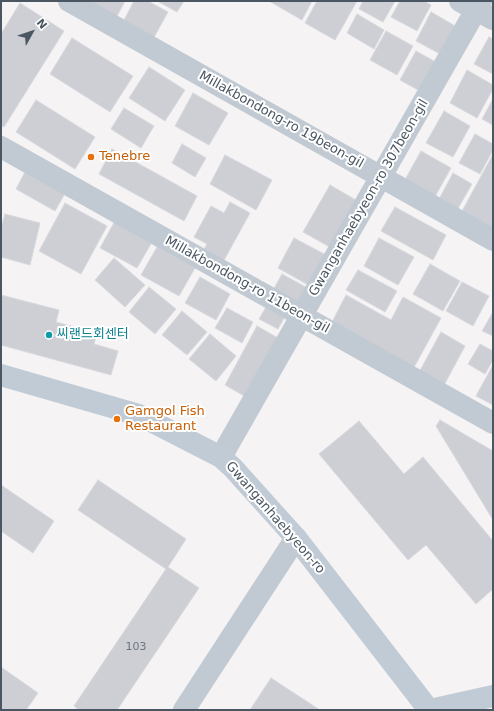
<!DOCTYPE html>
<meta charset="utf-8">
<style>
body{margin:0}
#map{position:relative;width:494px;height:711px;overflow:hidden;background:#f5f3f3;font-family:"DejaVu Sans",sans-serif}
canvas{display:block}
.frame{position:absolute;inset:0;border:2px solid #4a5661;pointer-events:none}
.north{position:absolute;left:12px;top:12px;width:40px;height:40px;-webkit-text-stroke:3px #fff;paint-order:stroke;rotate:50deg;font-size:11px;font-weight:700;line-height:16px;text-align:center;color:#4a5661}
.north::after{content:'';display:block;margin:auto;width:14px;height:18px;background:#4a5661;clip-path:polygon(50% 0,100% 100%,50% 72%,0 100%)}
</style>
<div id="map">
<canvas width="494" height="711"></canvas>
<div class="frame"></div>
<div class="north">N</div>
</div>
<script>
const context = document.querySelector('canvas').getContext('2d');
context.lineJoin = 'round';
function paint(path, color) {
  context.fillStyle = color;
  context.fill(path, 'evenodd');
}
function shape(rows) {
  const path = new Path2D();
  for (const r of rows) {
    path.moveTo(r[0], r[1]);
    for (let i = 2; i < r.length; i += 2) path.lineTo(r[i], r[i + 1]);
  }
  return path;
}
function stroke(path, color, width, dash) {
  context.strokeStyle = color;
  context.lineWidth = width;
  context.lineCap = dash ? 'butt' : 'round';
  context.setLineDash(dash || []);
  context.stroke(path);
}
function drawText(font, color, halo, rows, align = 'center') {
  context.font = font + ' "DejaVu Sans","Noto Sans KR",sans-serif';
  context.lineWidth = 4;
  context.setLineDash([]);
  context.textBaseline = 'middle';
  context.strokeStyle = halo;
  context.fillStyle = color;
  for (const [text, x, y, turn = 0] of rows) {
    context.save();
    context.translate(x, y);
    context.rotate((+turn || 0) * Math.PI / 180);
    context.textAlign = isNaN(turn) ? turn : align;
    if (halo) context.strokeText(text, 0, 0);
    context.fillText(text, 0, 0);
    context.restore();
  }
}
const building = shape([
 [80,1,125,1,115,20,80,1],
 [134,1,148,1,168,12,152,41,122,24,134,1],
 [160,1,184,1,177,12,159,2,160,1],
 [269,1,312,1,302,20,269,1],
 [317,1,357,1,335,40,305,23,317,1],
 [363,1,395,1,383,22,359,9,363,1],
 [400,1,424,1,431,5,417,31,391,17,400,1],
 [20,3,64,31,4,127,1,125,1,34,20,3],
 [431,12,457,27,442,55,416,41,431,12],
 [357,14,384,30,374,49,347,33,357,14],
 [386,31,413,46,397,75,370,60,386,31],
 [489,37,493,39,493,74,474,64,489,37],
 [72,38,133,76,110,112,50,74,72,38],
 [416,51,443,66,427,95,400,80,416,51],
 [149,67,185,90,165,121,129,98,149,67],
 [467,70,493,85,493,89,477,118,450,103,467,70],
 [193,93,228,113,209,145,175,126,193,93],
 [493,99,493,125,482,119,493,99],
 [36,100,95,137,75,169,16,132,36,100],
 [124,108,154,126,141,148,111,129,124,108],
 [444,111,470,126,453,157,426,143,444,111],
 [475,134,493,144,493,150,480,174,459,163,475,134],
 [182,144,206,158,195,177,172,163,182,144],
 [112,149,197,196,184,221,99,174,112,149],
 [421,151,451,168,432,202,402,185,421,151],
 [225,155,272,180,256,210,210,184,225,155],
 [492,156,493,156,493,231,461,213,492,156],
 [27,168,67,190,55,211,16,189,27,168],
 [453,173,472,184,456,212,438,201,453,173],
 [330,185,361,203,335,250,303,232,330,185],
 [230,202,250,213,223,262,203,251,207,244,194,237,211,206,224,213,230,202],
 [65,203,107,226,81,274,39,251,65,203],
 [395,207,446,235,433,260,381,231,395,207],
 [5,214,40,223,30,265,1,257,1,229,5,214],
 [115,221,152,242,137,268,100,248,115,221],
 [294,238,328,256,312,287,278,268,294,238],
 [379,238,414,257,398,285,364,266,379,238],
 [157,247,195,268,179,296,141,275,157,247],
 [114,258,145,285,125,307,95,280,114,258],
 [430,264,460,281,443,311,413,294,430,264],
 [358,270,397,291,385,312,346,290,358,270],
 [282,274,311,290,300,310,271,294,282,274],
 [200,277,230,294,216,320,185,303,200,277],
 [462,282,489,296,473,326,446,311,462,282],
 [149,287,176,309,155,334,129,312,149,287],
 [1,295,59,310,56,322,97,333,94,344,118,351,111,375,1,345,1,295],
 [346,295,391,320,403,297,441,318,412,371,330,326,346,295],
 [266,307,284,318,278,329,259,319,266,307],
 [227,308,253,322,242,343,215,328,227,308],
 [182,311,207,332,187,355,162,335,182,311],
 [493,312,493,336,482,331,493,312],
 [257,326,278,338,246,397,225,385,257,326],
 [441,332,465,346,442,389,417,376,441,332],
 [210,334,236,356,216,381,189,359,210,334],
 [480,344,493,351,493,360,485,374,468,364,480,344],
 [493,365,493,405,476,396,493,365],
 [440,420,493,451,493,520,436,426,440,420],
 [359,421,404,474,423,457,493,541,493,589,476,604,426,545,408,560,319,454,359,421],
 [98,480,186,539,168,567,199,588,117,710,79,710,74,706,166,569,78,510,98,480],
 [1,485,54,521,33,553,1,531,1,485],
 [1,667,38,693,26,710,1,710,1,667],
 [271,678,320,710,250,710,271,678]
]);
paint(building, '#cdcfd5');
stroke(building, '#d7d9de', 1);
stroke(shape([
 [69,1,493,240],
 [460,1,493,19],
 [1,147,493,423],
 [221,457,481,1],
 [184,710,296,538]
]), '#c1cad2', 22);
stroke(shape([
 [1,375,139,415,221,457,233,468,296,538,429,710],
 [430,710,493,696]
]), '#c1cbd6', 22);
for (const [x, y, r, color] of [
 [91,157,4,"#e8710a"],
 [49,335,4,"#0f9aa8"],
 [117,419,4,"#e8710a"]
]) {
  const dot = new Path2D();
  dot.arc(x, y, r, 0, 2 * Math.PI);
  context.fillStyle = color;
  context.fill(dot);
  stroke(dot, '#fff', 1.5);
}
drawText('11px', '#6b747e', null, [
 ["103",136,647]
]);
drawText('13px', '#4a5661', '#fff', [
 ["Millakbondong-ro 19beon-gil",281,120,29],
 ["Gwanganhaebyeon-ro 307beon-gil",369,198,-60],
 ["Millakbondong-ro 11beon-gil",247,285,29],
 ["Gwanganhaebyeon-ro",275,518,49]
]);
drawText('13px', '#c56008', '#fff', [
 ["Tenebre",99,157],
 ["Gamgol Fish",125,412],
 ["Restaurant",125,427]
], 'left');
drawText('13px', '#0d838f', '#fff', [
 ["씨랜드회센터",57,335]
], 'left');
</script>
